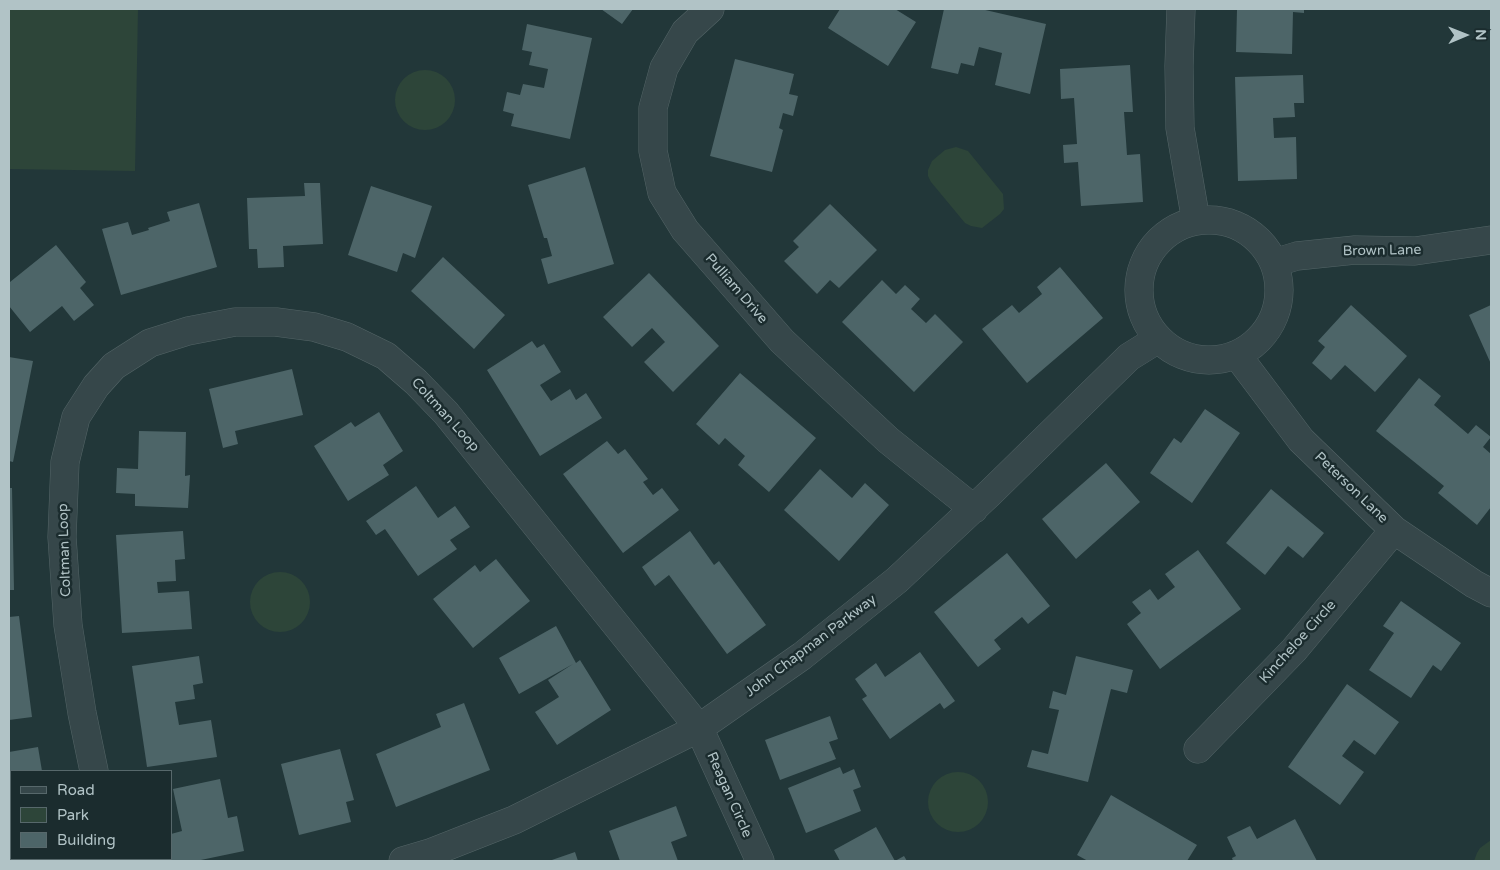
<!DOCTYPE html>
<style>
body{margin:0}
#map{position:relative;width:1500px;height:870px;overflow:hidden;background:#223739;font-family:"Varela Round",sans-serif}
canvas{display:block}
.frame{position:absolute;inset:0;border:10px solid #b1c3c6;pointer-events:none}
.legend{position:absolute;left:10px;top:770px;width:162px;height:90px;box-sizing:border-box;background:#1b2c2e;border:1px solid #57686b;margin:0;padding:6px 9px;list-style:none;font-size:15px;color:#b1c3c6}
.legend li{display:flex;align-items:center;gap:10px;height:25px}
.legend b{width:25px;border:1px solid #57686b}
.north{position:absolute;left:1440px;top:10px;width:50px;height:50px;-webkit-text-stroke:4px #1b2c2e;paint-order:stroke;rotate:89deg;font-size:14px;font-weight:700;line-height:20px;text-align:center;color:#b1c3c6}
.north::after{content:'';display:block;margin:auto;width:18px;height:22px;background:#b1c3c6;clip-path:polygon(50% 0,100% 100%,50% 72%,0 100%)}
</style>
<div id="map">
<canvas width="1500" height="870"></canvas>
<div class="frame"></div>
<ul class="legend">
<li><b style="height:6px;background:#36474a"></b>Road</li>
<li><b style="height:14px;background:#2d4539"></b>Park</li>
<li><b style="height:14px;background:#4d6568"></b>Building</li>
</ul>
<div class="north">N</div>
</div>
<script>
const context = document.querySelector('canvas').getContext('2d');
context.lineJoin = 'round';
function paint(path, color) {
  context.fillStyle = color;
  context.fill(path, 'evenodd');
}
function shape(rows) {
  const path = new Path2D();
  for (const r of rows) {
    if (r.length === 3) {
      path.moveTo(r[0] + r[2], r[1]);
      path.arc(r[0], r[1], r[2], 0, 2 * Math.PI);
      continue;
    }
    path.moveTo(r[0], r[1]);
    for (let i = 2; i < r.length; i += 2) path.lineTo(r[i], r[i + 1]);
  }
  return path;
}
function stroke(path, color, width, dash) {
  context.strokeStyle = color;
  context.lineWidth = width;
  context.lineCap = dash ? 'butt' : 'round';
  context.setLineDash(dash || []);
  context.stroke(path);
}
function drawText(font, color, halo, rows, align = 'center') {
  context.font = font + ' "Varela Round",sans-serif';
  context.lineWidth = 5;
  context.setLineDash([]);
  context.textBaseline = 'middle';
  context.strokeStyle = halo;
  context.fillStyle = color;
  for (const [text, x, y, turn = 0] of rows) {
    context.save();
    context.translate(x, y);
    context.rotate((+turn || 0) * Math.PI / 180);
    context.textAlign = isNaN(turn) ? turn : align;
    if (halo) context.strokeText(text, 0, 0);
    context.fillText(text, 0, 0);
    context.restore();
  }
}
paint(shape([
 [9,9,138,9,135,171,9,169],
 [425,100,30],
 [956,147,968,151,1003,194,1004,209,1000,214,982,228,971,226,965,223,931,182,928,176,928,170,932,161,945,150],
 [280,602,30],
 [958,802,30],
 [1491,840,1491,861,1474,861,1477,853,1480,848]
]), '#2d4539');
paint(shape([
 [601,9,633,9,622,24],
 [840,9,895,9,916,22,888,66,828,28],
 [944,9,981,9,1046,24,1030,94,995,85,1002,53,979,47,974,66,961,63,958,74,931,68],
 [1237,9,1304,9,1304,13,1293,12,1292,54,1236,52],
 [527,24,592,38,570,139,511,126,514,114,503,111,507,92,520,95,523,84,544,88,548,69,529,65,532,52,522,50],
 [735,59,794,74,789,94,798,96,793,116,783,113,779,128,783,130,772,172,710,156],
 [1130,65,1133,112,1124,112,1127,155,1140,154,1143,202,1081,206,1078,162,1064,163,1063,145,1077,144,1074,98,1061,99,1060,69],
 [1303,75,1304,103,1294,103,1295,117,1273,118,1274,138,1296,137,1297,179,1238,181,1235,77],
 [585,167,614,264,548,284,541,259,552,256,547,238,544,238,528,185],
 [304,183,320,183,323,244,283,246,284,267,258,268,257,249,249,249,247,198,305,196],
 [371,186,432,206,415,258,403,253,397,272,348,255],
 [199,203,217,267,121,295,102,229,128,222,132,235,149,230,148,228,170,221,167,212],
 [830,204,877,250,839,288,830,280,817,294,784,261,799,247,793,241],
 [56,245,86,282,80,288,94,305,74,321,62,306,30,332,9,306,9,281,10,282],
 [443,257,505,315,474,349,411,291],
 [1060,267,1103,318,1027,383,982,329,1012,305,1019,313,1042,294,1037,287],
 [649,273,719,346,673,392,644,362,665,342,652,328,632,347,603,317],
 [882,280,896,294,905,285,920,299,911,309,926,323,935,314,963,342,914,392,842,322],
 [1351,305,1407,356,1375,392,1345,365,1331,380,1312,363,1325,347,1318,341],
 [1491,305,1491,364,1469,315],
 [532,341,537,348,544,344,561,372,540,385,551,401,570,389,576,400,586,393,602,418,540,456,487,370],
 [9,357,33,361,13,462,9,461],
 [292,369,303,415,235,431,238,444,223,448,209,389],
 [740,373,816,438,769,492,738,465,745,456,725,438,719,445,696,424],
 [1419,378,1441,396,1434,405,1468,434,1476,425,1491,437,1483,447,1491,454,1491,507,1477,525,1438,493,1444,486,1376,431],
 [1205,409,1240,433,1192,503,1150,473,1174,438,1181,443],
 [379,412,403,451,383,465,389,475,348,501,314,446,351,422,355,427],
 [139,431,186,432,185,476,190,475,188,508,135,506,135,494,116,493,117,468,138,469],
 [607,441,618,454,625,449,648,479,643,482,653,495,662,488,679,510,623,553,563,474],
 [1106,463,1140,502,1076,559,1042,519],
 [820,469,852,498,865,483,889,505,839,561,784,510],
 [416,486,438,518,455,506,470,527,450,540,457,549,418,576,385,529,376,535,366,521],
 [9,488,12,488,14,590,9,590],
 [1271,489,1324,533,1303,558,1288,546,1265,575,1226,543],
 [183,531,185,559,175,560,176,581,157,582,158,593,189,591,192,629,122,633,116,535],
 [690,531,714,565,719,561,766,625,727,654,669,575,655,586,642,567],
 [1198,550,1241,609,1160,669,1127,624,1141,613,1132,602,1150,589,1158,600,1175,587,1165,574],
 [1007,553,1050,606,1028,624,1022,617,994,640,1001,649,978,667,934,612],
 [496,559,530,601,473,648,433,599,475,565,480,572],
 [1401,601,1461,643,1441,671,1433,665,1411,698,1369,670,1394,633,1383,626],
 [19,616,32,717,9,720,9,617],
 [556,626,576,663,580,660,611,710,557,745,535,712,559,697,548,680,573,664,519,694,499,658],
 [920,652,955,701,944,709,940,703,890,739,862,699,867,696,855,679,876,663,885,677],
 [199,656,203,683,193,685,195,699,175,702,179,725,211,720,217,757,147,767,132,666],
 [1076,656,1133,670,1127,693,1111,689,1088,782,1027,767,1032,750,1048,754,1059,710,1049,708,1053,691,1066,695],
 [1347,684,1399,722,1375,755,1354,740,1342,756,1364,772,1340,805,1288,767],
 [464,703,490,770,396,807,376,754,441,727,436,714],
 [830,716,838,739,829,742,836,759,780,780,765,740],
 [38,747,42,771,11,771,11,859,63,859,64,861,9,861,9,752],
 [340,749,354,800,346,802,351,822,299,835,281,764],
 [840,767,843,774,854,769,861,787,853,790,861,811,806,833,788,788],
 [220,779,228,818,237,816,244,851,196,861,171,861,171,834,182,831,173,789],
 [1111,795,1197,845,1187,861,1088,861,1077,855],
 [676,806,687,836,671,842,678,861,620,861,609,831],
 [1295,819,1317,861,1233,861,1232,858,1236,856,1227,837,1250,826,1257,839],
 [876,827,895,861,904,856,907,861,840,861,834,850],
 [575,852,578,861,549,861]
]), '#4d6568');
const minor = shape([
 [710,9,685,32,664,68,653,108,653,151,662,193,685,230,782,341,888,440,974,509],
 [1181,9,1179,66,1180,128,1196,221],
 [1209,290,70],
 [1274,263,1297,256,1355,250,1415,251,1491,240],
 [1237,355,1301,440,1394,530,1474,584,1491,593],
 [1198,749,1294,650,1394,530],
 [94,771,82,713,68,625,62,537,65,462,76,417,96,386,114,366,150,343,188,331,235,322,276,322,314,327,347,337,386,356,416,382,446,413,699,728,760,861],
 [117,859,118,861],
 [403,861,430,853,514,820,699,728,802,656,897,580,990,493,1129,357,1158,339]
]);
stroke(minor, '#546567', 29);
stroke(minor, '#36474a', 28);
drawText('14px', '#b1c3c6', '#1b2c2e', [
 ["Brown Lane",1382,251,-1],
 ["Pulliam Drive",736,289,49],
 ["Coltman Loop",445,415,48],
 ["Peterson Lane",1351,488,44],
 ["Coltman Loop",65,550,-92],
 ["Kincheloe Circle",1298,642,-48],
 ["John Chapman Parkway",811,646,-37],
 ["Reagan Circle",729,795,66]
]);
</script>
